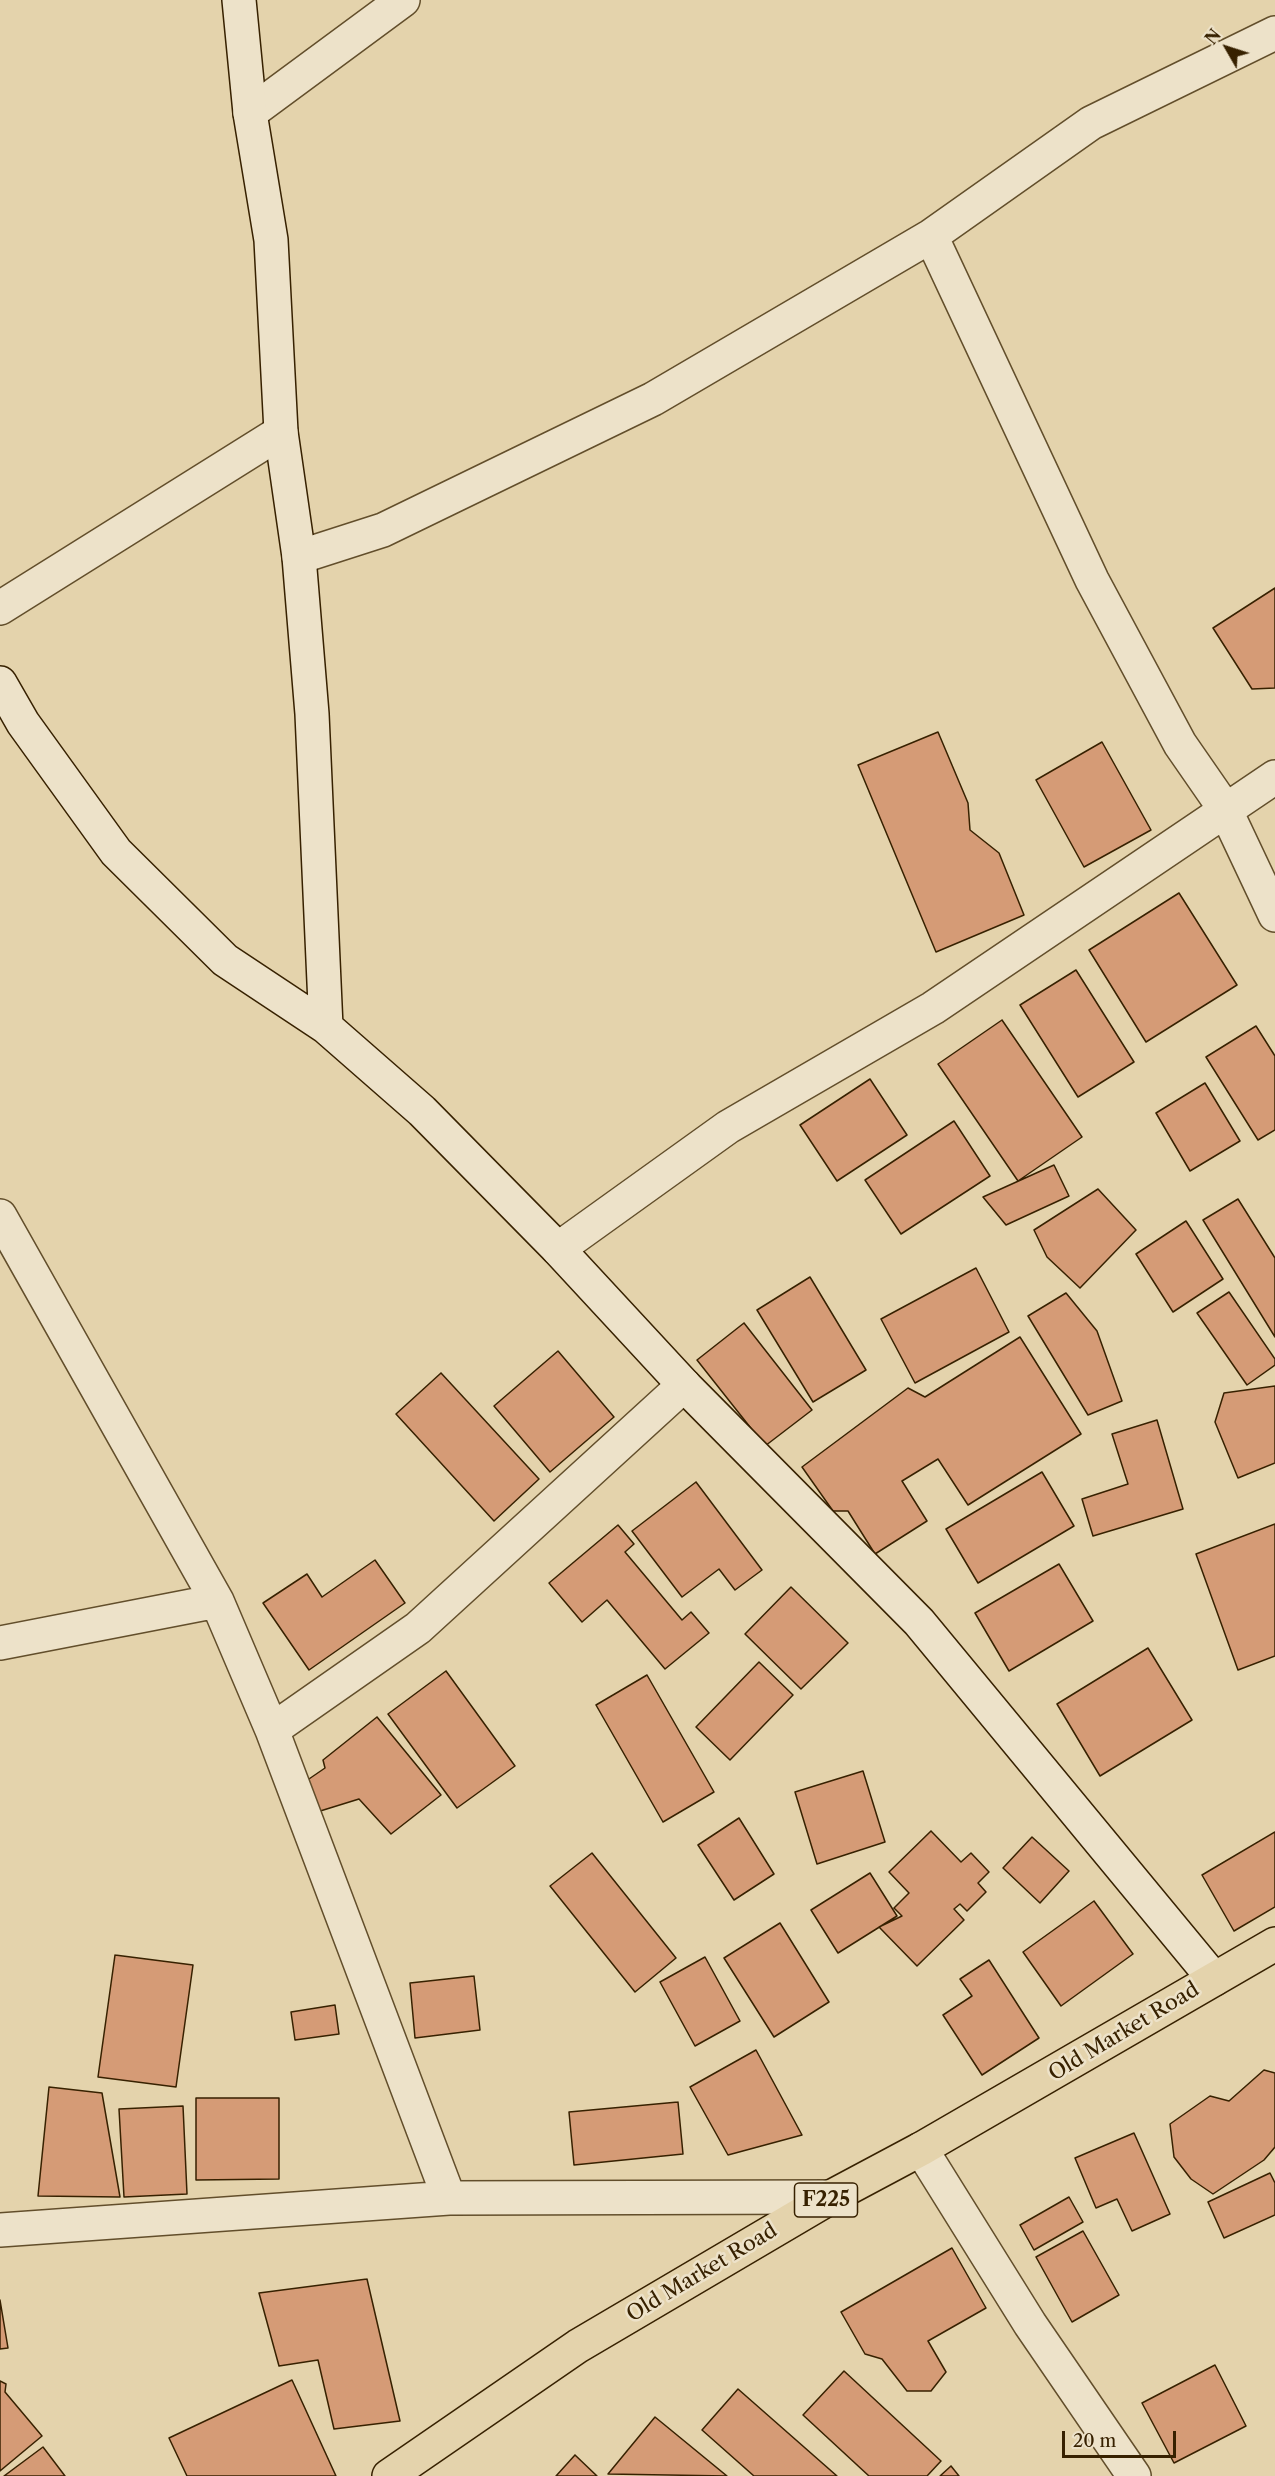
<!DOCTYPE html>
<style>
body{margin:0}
#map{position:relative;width:1275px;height:2476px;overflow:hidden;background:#e4d3ac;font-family:"Libre Caslon Text",serif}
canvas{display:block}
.north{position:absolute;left:1197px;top:18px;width:60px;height:60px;-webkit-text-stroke:4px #ede2c9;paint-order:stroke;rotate:309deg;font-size:16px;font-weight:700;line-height:24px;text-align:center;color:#372100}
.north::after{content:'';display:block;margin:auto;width:21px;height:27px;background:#372100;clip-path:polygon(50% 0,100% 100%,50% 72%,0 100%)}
.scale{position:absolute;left:1062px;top:2431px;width:114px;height:27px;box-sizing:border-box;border:3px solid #372100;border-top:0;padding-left:8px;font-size:18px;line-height:21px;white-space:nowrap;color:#372100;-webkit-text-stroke:4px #ede2c9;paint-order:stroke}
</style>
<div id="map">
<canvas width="1275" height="2476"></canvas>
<div class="north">N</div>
<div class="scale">20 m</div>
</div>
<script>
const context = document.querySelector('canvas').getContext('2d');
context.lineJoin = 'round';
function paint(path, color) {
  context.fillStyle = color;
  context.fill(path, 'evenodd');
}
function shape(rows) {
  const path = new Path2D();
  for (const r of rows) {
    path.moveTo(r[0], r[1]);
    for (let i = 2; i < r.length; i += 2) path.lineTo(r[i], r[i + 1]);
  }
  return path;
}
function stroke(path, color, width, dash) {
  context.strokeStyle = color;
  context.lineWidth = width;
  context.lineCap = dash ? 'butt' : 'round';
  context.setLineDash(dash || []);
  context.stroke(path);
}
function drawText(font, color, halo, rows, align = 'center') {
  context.font = font + ' "Libre Caslon Text",serif';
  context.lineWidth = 5;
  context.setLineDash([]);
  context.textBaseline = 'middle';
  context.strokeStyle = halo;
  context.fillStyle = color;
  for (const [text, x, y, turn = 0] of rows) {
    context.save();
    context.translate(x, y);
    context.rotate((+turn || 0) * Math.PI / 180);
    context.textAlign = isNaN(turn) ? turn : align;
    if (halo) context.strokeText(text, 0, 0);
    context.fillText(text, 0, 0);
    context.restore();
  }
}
const building = shape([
 [1275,588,1275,688,1252,689,1213,628,1275,588],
 [938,732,968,803,970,830,999,853,1024,915,936,952,858,765,938,732],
 [1102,742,1151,830,1084,867,1036,780,1102,742],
 [1179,893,1237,985,1146,1042,1089,950,1179,893],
 [1076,970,1134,1062,1078,1097,1020,1005,1076,970],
 [1002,1020,1082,1137,1018,1181,938,1064,1002,1020],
 [1256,1026,1275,1056,1275,1130,1258,1140,1206,1057,1256,1026],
 [870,1079,907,1135,837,1181,800,1125,870,1079],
 [1205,1083,1240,1141,1190,1171,1156,1113,1205,1083],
 [954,1121,990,1176,901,1234,865,1180,954,1121],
 [1054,1165,1069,1196,1006,1225,983,1197,1054,1165],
 [1098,1189,1136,1230,1080,1288,1047,1257,1034,1230,1098,1189],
 [1238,1199,1275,1258,1275,1337,1203,1220,1238,1199],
 [1186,1221,1223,1279,1173,1312,1136,1254,1186,1221],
 [976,1268,1009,1332,915,1383,881,1319,976,1268],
 [810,1277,866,1370,813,1402,757,1310,810,1277],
 [1229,1292,1275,1359,1275,1365,1247,1385,1197,1313,1229,1292],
 [1066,1293,1097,1331,1122,1401,1088,1415,1028,1316,1066,1293],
 [744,1323,812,1410,765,1446,697,1360,744,1323],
 [1020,1337,1081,1434,968,1505,938,1459,902,1481,927,1521,875,1554,848,1511,833,1511,802,1467,908,1388,925,1397,1020,1337],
 [558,1351,614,1417,550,1472,494,1406,558,1351],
 [441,1373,539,1479,494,1521,396,1414,441,1373],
 [1275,1386,1275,1463,1238,1478,1215,1422,1224,1393,1275,1386],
 [1157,1420,1183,1509,1093,1536,1082,1499,1128,1484,1112,1434,1157,1420],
 [1042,1472,1074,1526,978,1583,946,1529,1042,1472],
 [696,1482,762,1570,735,1590,719,1569,682,1597,632,1531,696,1482],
 [1275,1524,1275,1656,1238,1670,1196,1554,1275,1524],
 [618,1525,634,1544,625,1552,682,1620,691,1612,709,1633,665,1669,607,1600,582,1622,549,1583,618,1525],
 [375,1560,405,1603,309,1670,263,1603,307,1574,322,1597,375,1560],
 [1059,1564,1093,1621,1009,1671,975,1613,1059,1564],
 [791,1587,848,1643,801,1689,745,1634,791,1587],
 [1148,1648,1192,1720,1100,1776,1057,1704,1148,1648],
 [759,1662,793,1695,730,1760,696,1727,759,1662],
 [446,1671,515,1766,457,1808,388,1714,446,1671],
 [647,1675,714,1792,663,1822,596,1705,647,1675],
 [377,1717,441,1795,391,1834,359,1799,317,1812,306,1781,325,1768,323,1760,377,1717],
 [863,1771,885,1842,817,1864,795,1792,863,1771],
 [739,1818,774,1874,734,1900,698,1845,739,1818],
 [931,1831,961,1862,971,1853,989,1872,978,1883,986,1892,967,1911,960,1904,954,1909,964,1920,917,1966,879,1927,902,1916,894,1908,909,1893,889,1872,931,1831],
 [1275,1832,1275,1907,1234,1931,1202,1875,1275,1832],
 [1032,1837,1069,1871,1040,1903,1003,1868,1032,1837],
 [592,1853,676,1958,635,1992,550,1886,592,1853],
 [870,1873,897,1916,838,1953,811,1910,870,1873],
 [1094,1901,1133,1954,1061,2006,1023,1952,1094,1901],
 [780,1923,829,2002,774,2037,724,1958,780,1923],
 [115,1955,193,1965,176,2087,98,2077,115,1955],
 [705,1957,740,2021,695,2046,660,1982,705,1957],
 [989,1960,1039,2038,982,2075,943,2015,972,1996,960,1979,989,1960],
 [474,1976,480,2030,415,2038,410,1983,474,1976],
 [335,2005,339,2034,295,2040,291,2012,335,2005],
 [756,2050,802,2135,728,2155,690,2087,756,2050],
 [1264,2070,1275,2073,1275,2147,1264,2160,1213,2194,1191,2179,1174,2157,1170,2124,1210,2096,1229,2101,1264,2070],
 [49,2087,102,2093,120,2197,38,2196,49,2087],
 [196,2098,279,2098,279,2179,196,2180,196,2098],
 [678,2102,683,2154,574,2165,569,2112,678,2102],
 [183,2106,187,2194,124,2197,119,2109,183,2106],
 [1134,2133,1170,2214,1132,2231,1117,2199,1096,2208,1075,2158,1134,2133],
 [1270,2173,1275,2183,1275,2215,1224,2238,1208,2202,1270,2173],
 [1069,2197,1083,2222,1034,2250,1020,2225,1069,2197],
 [1083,2231,1119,2295,1072,2322,1036,2257,1083,2231],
 [952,2248,986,2308,928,2341,946,2372,931,2391,907,2391,882,2359,865,2354,841,2312,952,2248],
 [367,2279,400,2421,334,2429,318,2360,279,2366,259,2293,367,2279],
 [0,2300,8,2348,0,2349,0,2300],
 [1215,2365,1246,2426,1174,2463,1142,2403,1215,2365],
 [844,2371,941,2461,927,2476,869,2476,803,2415,844,2371],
 [292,2380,336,2476,187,2476,169,2438,292,2380],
 [0,2381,6,2384,5,2392,42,2436,0,2471,0,2381],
 [738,2389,837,2476,754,2476,702,2430,738,2389],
 [655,2417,727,2476,608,2474,655,2417],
 [43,2447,65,2476,4,2476,43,2447],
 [575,2455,597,2476,556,2476,575,2455],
 [951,2466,959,2476,940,2476,951,2466]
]);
paint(building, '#d59b76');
stroke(building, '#372100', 1.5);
const street = shape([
 [250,113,403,0],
 [931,236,1092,580,1180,744,1225,809,1275,915],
 [299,557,383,530,653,399,931,236,1091,123,1275,33],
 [0,608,281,432],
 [0,1216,217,1601,272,1730,449,2198],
 [558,1249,728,1127,933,1008,1275,777],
 [0,1643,217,1601],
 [272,1730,418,1628,684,1385],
 [921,2149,1030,2324,1134,2476],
 [0,2230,449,2198,831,2197]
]);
const secondary = shape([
 [239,0,250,113,271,240,281,432,299,557,312,714,326,1027],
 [0,683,23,723,116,852,225,960,326,1027,422,1111,558,1249,684,1385,919,1622,1214,1979]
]);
const primary = shape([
 [389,2476,578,2346,831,2197,921,2149,1275,1944]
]);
stroke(street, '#624e2b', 36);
stroke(secondary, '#372100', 36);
stroke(primary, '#372100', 36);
stroke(street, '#ede2c9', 33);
stroke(secondary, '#ede2c9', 33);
stroke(primary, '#e4d3ac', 33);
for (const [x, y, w] of [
 [826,2200,63]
]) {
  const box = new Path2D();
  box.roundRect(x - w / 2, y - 17, w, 34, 4.5);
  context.fillStyle = '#ede2c9';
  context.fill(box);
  stroke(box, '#372100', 1.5);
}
drawText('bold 20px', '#372100', null, [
 ["F225",826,2200]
]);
drawText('21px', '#372100', '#ede2c9', [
 ["Old Market Road",1124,2032,-31],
 ["Old Market Road",702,2273,-31]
]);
</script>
